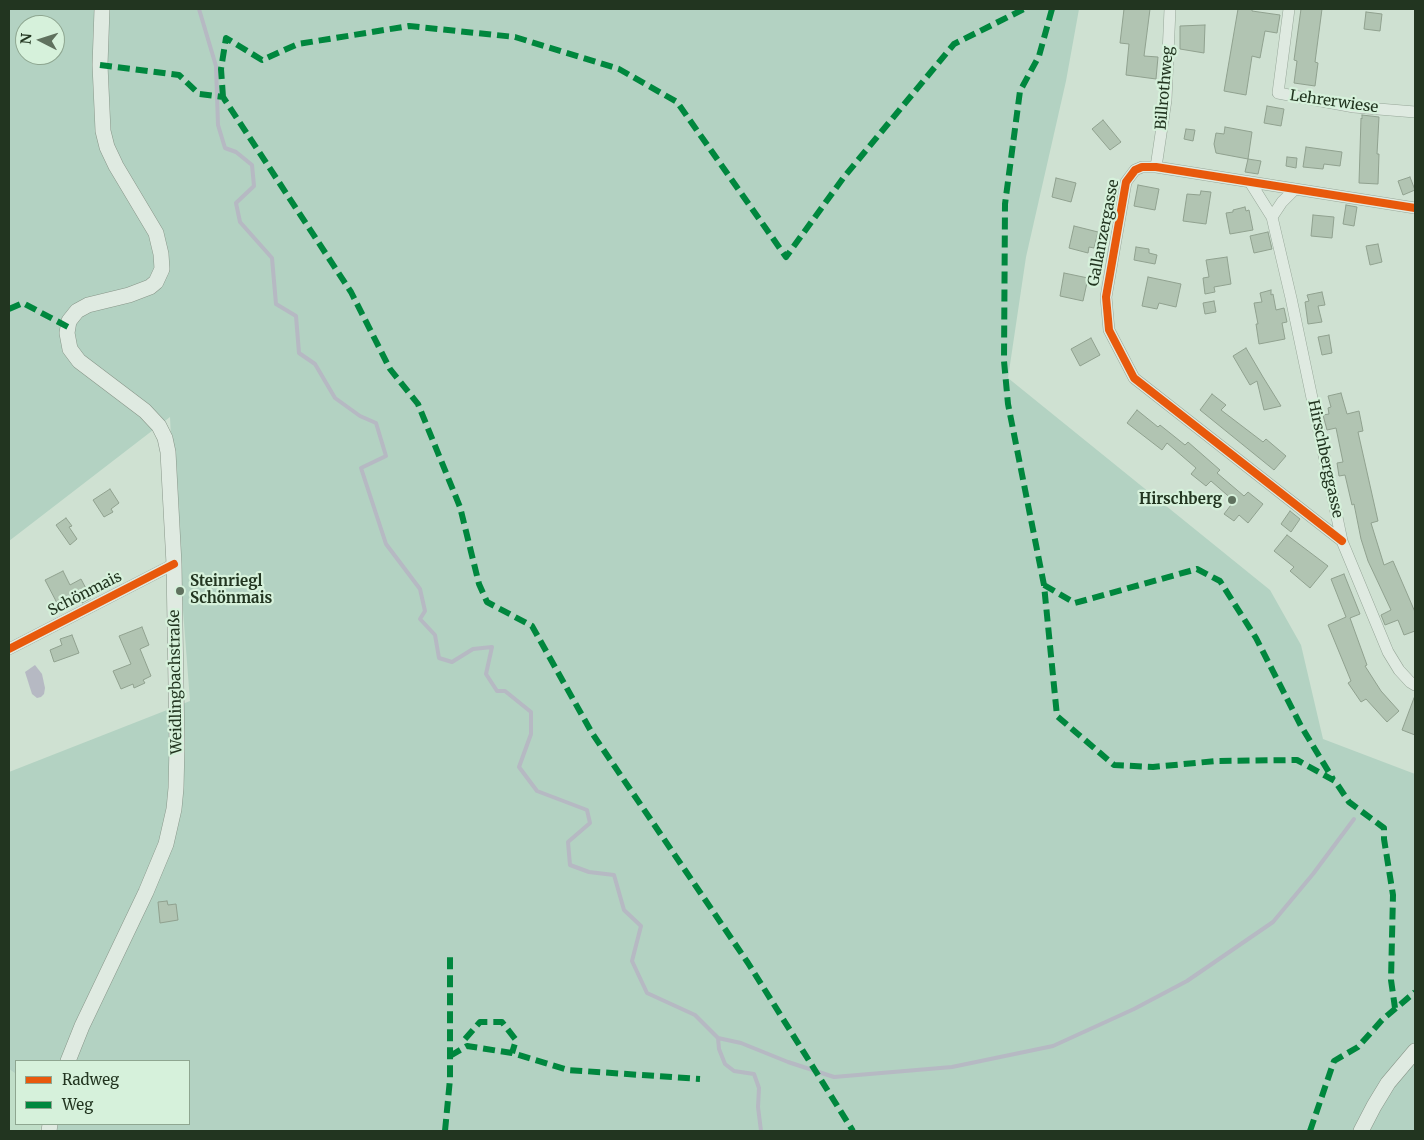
<!DOCTYPE html>
<meta charset="utf-8">
<style>
body{margin:0}
#map{position:relative;width:1424px;height:1140px;overflow:hidden;background:#cfe1d2;font-family:Merriweather,serif}
canvas{display:block}
.frame{position:absolute;inset:0;border:10px solid #223520;pointer-events:none}
.legend{position:absolute;left:15px;top:1060px;width:175px;height:65px;box-sizing:border-box;background:#d6f1db;border:1px solid #8ea690;margin:0;padding:6px 9px;list-style:none;font-size:15px;color:#223520}
.legend li{display:flex;align-items:center;gap:10px;height:25px}
.legend b{width:25px;border:1px solid #8ea690}
.north{position:absolute;left:15px;top:15px;width:50px;height:50px;box-sizing:border-box;background:#d6f1db;border:1px solid #8ea690;border-radius:50%;rotate:275deg;font-size:14px;font-weight:700;line-height:20px;text-align:center;color:#223520}
.north::after{content:'';display:block;margin:auto;width:18px;height:22px;background:#5f715e;clip-path:polygon(50% 0,100% 100%,50% 72%,0 100%)}
</style>
<div id="map">
<canvas width="1424" height="1140"></canvas>
<div class="frame"></div>
<ul class="legend">
<li><b style="height:6px;background:#e8590c"></b>Radweg</li>
<li><b style="height:6px;background:#00873e"></b>Weg</li>
</ul>
<div class="north">N</div>
</div>
<script>
const context = document.querySelector('canvas').getContext('2d');
context.lineJoin = 'round';
function paint(path, color) {
  context.fillStyle = color;
  context.fill(path, 'evenodd');
}
function shape(rows) {
  const path = new Path2D();
  for (const r of rows) {
    path.moveTo(r[0], r[1]);
    for (let i = 2; i < r.length; i += 2) path.lineTo(r[i], r[i + 1]);
  }
  return path;
}
function stroke(path, color, width, dash) {
  context.strokeStyle = color;
  context.lineWidth = width;
  context.lineCap = dash ? 'butt' : 'round';
  context.setLineDash(dash || []);
  context.stroke(path);
}
function drawText(font, color, halo, rows, align = 'center') {
  context.font = font + ' Merriweather,serif';
  context.lineWidth = 4.5;
  context.setLineDash([]);
  context.textBaseline = 'middle';
  context.strokeStyle = halo;
  context.fillStyle = color;
  for (const [text, x, y, turn = 0] of rows) {
    context.save();
    context.translate(x, y);
    context.rotate((+turn || 0) * Math.PI / 180);
    context.textAlign = isNaN(turn) ? turn : align;
    if (halo) context.strokeText(text, 0, 0);
    context.fillText(text, 0, 0);
    context.restore();
  }
}
paint(shape([
 [9,1069,16,1074,16,1124,41,1124,40,1131,9,1131]
]), '#c0dec8');
paint(shape([
 [9,9,1079,9,1066,81,1026,257,1008,378,1270,590,1301,645,1323,739,1415,774,1415,1131,57,1131,58,1124,189,1124,189,1061,16,1061,16,1074,9,1069,9,772,190,701,173,480,170,417,9,541],
 [25,25,55,25,55,55,25,55]
]), '#b3d2c2');
paint(shape([
 [35,665,42,674,45,688,44,694,41,697,37,698,32,694,25,672]
]), '#b6b9c3');
stroke(shape([
 [199,9,216,66,218,125,225,148,236,152,252,165,254,186,236,203,240,222,272,258,276,304,296,316,299,353,315,364,335,398,360,416,376,423,386,456,361,468,386,544,420,589,425,611,420,619,435,635,439,658,452,662,473,649,492,647,486,674,497,691,505,691,531,712,531,734,519,767,537,791,587,810,590,823,568,842,570,865,589,872,614,875,624,910,641,926,632,961,647,993,695,1015,718,1038,719,1049,725,1064,734,1071,754,1074,759,1088,758,1107,761,1131],
 [718,1038,741,1043,788,1062,834,1077,952,1067,1053,1046,1134,1009,1187,981,1273,922,1313,874,1354,819]
]), '#b6b9c3', 4);
const building = shape([
 [1124,9,1150,9,1144,56,1158,57,1156,79,1126,75,1129,44,1120,43,1124,9],
 [1238,9,1252,9,1252,11,1280,15,1277,33,1265,31,1260,58,1252,56,1246,95,1224,91,1238,9],
 [1301,9,1322,9,1315,62,1318,63,1315,86,1294,83,1297,61,1294,60,1301,9],
 [1366,12,1382,14,1380,31,1364,29,1366,12],
 [1205,25,1204,53,1180,49,1180,26,1205,25],
 [1267,106,1284,109,1281,126,1264,123,1267,106],
 [1362,115,1379,117,1377,154,1379,154,1378,184,1359,183,1361,118,1362,119,1362,115],
 [1103,120,1121,142,1110,150,1092,129,1103,120],
 [1225,127,1252,132,1248,159,1216,153,1214,144,1216,133,1224,134,1225,127],
 [1186,129,1195,130,1193,141,1184,139,1186,129],
 [1306,147,1342,152,1340,166,1324,164,1323,169,1303,167,1306,147],
 [1287,157,1297,158,1296,168,1286,166,1287,157],
 [1248,159,1261,161,1258,174,1245,172,1248,159],
 [1410,177,1415,190,1403,195,1398,181,1410,177],
 [1056,178,1076,183,1071,202,1052,197,1056,178],
 [1138,185,1159,189,1155,210,1134,206,1138,185],
 [1201,191,1211,192,1206,224,1183,221,1187,194,1200,195,1201,191],
 [1346,205,1357,207,1354,226,1343,224,1346,205],
 [1245,207,1246,211,1249,210,1253,230,1230,234,1226,213,1233,212,1233,210,1245,207],
 [1313,215,1334,217,1332,238,1311,236,1313,215],
 [1074,226,1098,232,1094,248,1089,247,1088,253,1069,248,1074,226],
 [1268,232,1272,249,1254,253,1250,236,1268,232],
 [1378,244,1382,262,1370,265,1366,246,1378,244],
 [1136,247,1149,249,1149,253,1157,255,1155,264,1134,260,1136,247],
 [1227,257,1231,284,1214,287,1215,292,1205,294,1203,278,1209,277,1206,260,1227,257],
 [1064,273,1088,278,1083,301,1060,296,1064,273],
 [1148,277,1181,284,1176,307,1159,303,1157,309,1142,306,1148,277],
 [1271,290,1271,295,1273,294,1276,310,1284,308,1287,322,1282,323,1285,339,1259,344,1256,324,1258,324,1254,303,1262,302,1260,293,1271,290],
 [1322,292,1325,305,1318,306,1322,322,1308,324,1305,302,1309,301,1307,295,1322,292],
 [1214,301,1216,312,1205,314,1203,303,1214,301],
 [1329,335,1332,353,1322,355,1318,337,1329,335],
 [1091,338,1100,355,1080,366,1071,349,1091,338],
 [1246,348,1263,377,1281,406,1264,410,1257,381,1250,385,1233,356,1246,348],
 [1341,393,1347,414,1359,411,1363,431,1358,432,1378,521,1371,523,1384,565,1393,561,1415,612,1415,631,1404,635,1398,620,1385,625,1381,615,1391,610,1368,561,1361,539,1354,504,1352,505,1345,475,1339,476,1337,463,1343,462,1336,428,1327,430,1323,415,1329,414,1328,408,1331,407,1328,396,1341,393],
 [1212,394,1226,405,1221,410,1263,442,1266,439,1286,456,1274,470,1200,410,1212,394],
 [1137,410,1158,427,1160,425,1185,445,1188,442,1220,470,1217,473,1244,496,1248,492,1263,504,1248,523,1239,515,1234,521,1224,514,1234,501,1211,481,1206,486,1191,474,1196,468,1167,443,1162,450,1127,423,1137,410],
 [110,489,119,503,111,509,113,512,104,517,93,500,110,489],
 [1290,511,1300,519,1291,532,1281,524,1290,511],
 [66,518,72,526,69,527,77,539,70,545,56,525,66,518],
 [1287,535,1328,566,1310,588,1290,571,1294,567,1274,551,1287,535],
 [63,571,70,585,81,579,91,598,82,603,78,593,57,603,45,580,63,571],
 [1344,574,1360,614,1350,618,1367,665,1365,666,1381,691,1399,711,1387,722,1366,699,1361,702,1348,683,1351,681,1328,625,1346,617,1331,579,1344,574],
 [142,627,149,645,140,649,151,676,143,680,145,683,134,688,133,684,121,689,113,671,131,664,119,636,142,627],
 [72,635,79,653,54,662,50,650,62,645,60,639,72,635],
 [1414,698,1415,698,1415,735,1402,730,1414,698],
 [167,901,168,905,176,904,178,920,160,923,158,902,167,901]
]);
paint(building, '#b1c4b2');
stroke(building, '#90a18f', 1);
const minor = shape([
 [1289,9,1278,93,1354,107,1415,112],
 [1156,167,1166,100,1170,9],
 [1250,182,1272,217,1291,298,1342,541,1388,652,1399,670,1410,682,1415,685],
 [1272,217,1282,202,1295,189],
 [1342,541,1134,378,1109,330,1106,297,1126,182,1135,170,1142,167,1156,167,1415,208],
 [9,649,174,564]
]);
const secondary = shape([
 [68,1061,82,1026,146,892,166,844,174,809,176,788,177,746,174,564,168,452,165,438,159,426,145,411,79,361,70,349,67,333,69,321,77,311,88,305,129,295,150,287,156,282,162,269,161,254,156,233,116,166,107,147,103,131,100,65,102,9],
 [49,1131,50,1124],
 [1361,1131,1374,1106,1388,1083,1415,1051]
]);
stroke(minor, '#97a799', 12);
stroke(secondary, '#889689', 16);
stroke(minor, '#dfeae1', 11);
stroke(secondary, '#dfeae1', 15);
stroke(shape([
 [1052,9,1039,56,1020,91,1005,204,1004,361,1008,404,1044,585,1057,716,1114,765,1153,767,1216,761,1297,760,1335,781,1349,802,1384,828,1384,839,1393,895,1391,980,1395,1008],
 [100,65,179,75,199,94,223,97,351,292,390,369,418,404,460,507,479,584,487,602,532,626,592,733,748,963,853,1131],
 [223,97,221,69,226,38,262,60,298,44,409,26,515,37,619,69,677,102,786,257,844,177,954,44,1024,9],
 [9,309,23,303,68,327],
 [1044,585,1075,603,1197,569,1220,581,1256,638,1301,726,1333,779],
 [465,1039,480,1022,502,1022,516,1040,512,1053],
 [450,1056,467,1046,512,1053,568,1070,700,1079],
 [445,1131,450,1079,450,953],
 [1310,1131,1334,1061,1358,1047,1382,1020,1415,992]
]), '#00873e', 6, [12, 6]);
stroke(shape([
 [1342,541,1134,378,1109,330,1106,297,1126,182,1135,170,1142,167,1156,167,1415,208],
 [9,649,174,564]
]), '#e8590c', 8);
for (const [x, y, r, color] of [
 [1232,500,5,"#5f715e"],
 [180,591,5,"#5f715e"]
]) {
  const dot = new Path2D();
  dot.arc(x, y, r, 0, 2 * Math.PI);
  context.fillStyle = color;
  context.fill(dot);
  stroke(dot, '#d6f1db', 2);
}
drawText('15px', '#223520', '#d6f1db', [
 ["Billrothweg",1165,88,-85],
 ["Lehrerwiese",1334,102,8],
 ["Gallanzergasse",1104,233,-79],
 ["Hirschberggasse",1325,459,78],
 ["Schönmais",85,594,-27],
 ["Weidlingbachstraße",176,682,-91]
]);
drawText('bold 15px', '#223520', '#d6f1db', [
 ["Hirschberg",1222,500],
 ["Steinriegl",190,582,"left"],
 ["Schönmais",190,599,"left"]
], 'right');
</script>
